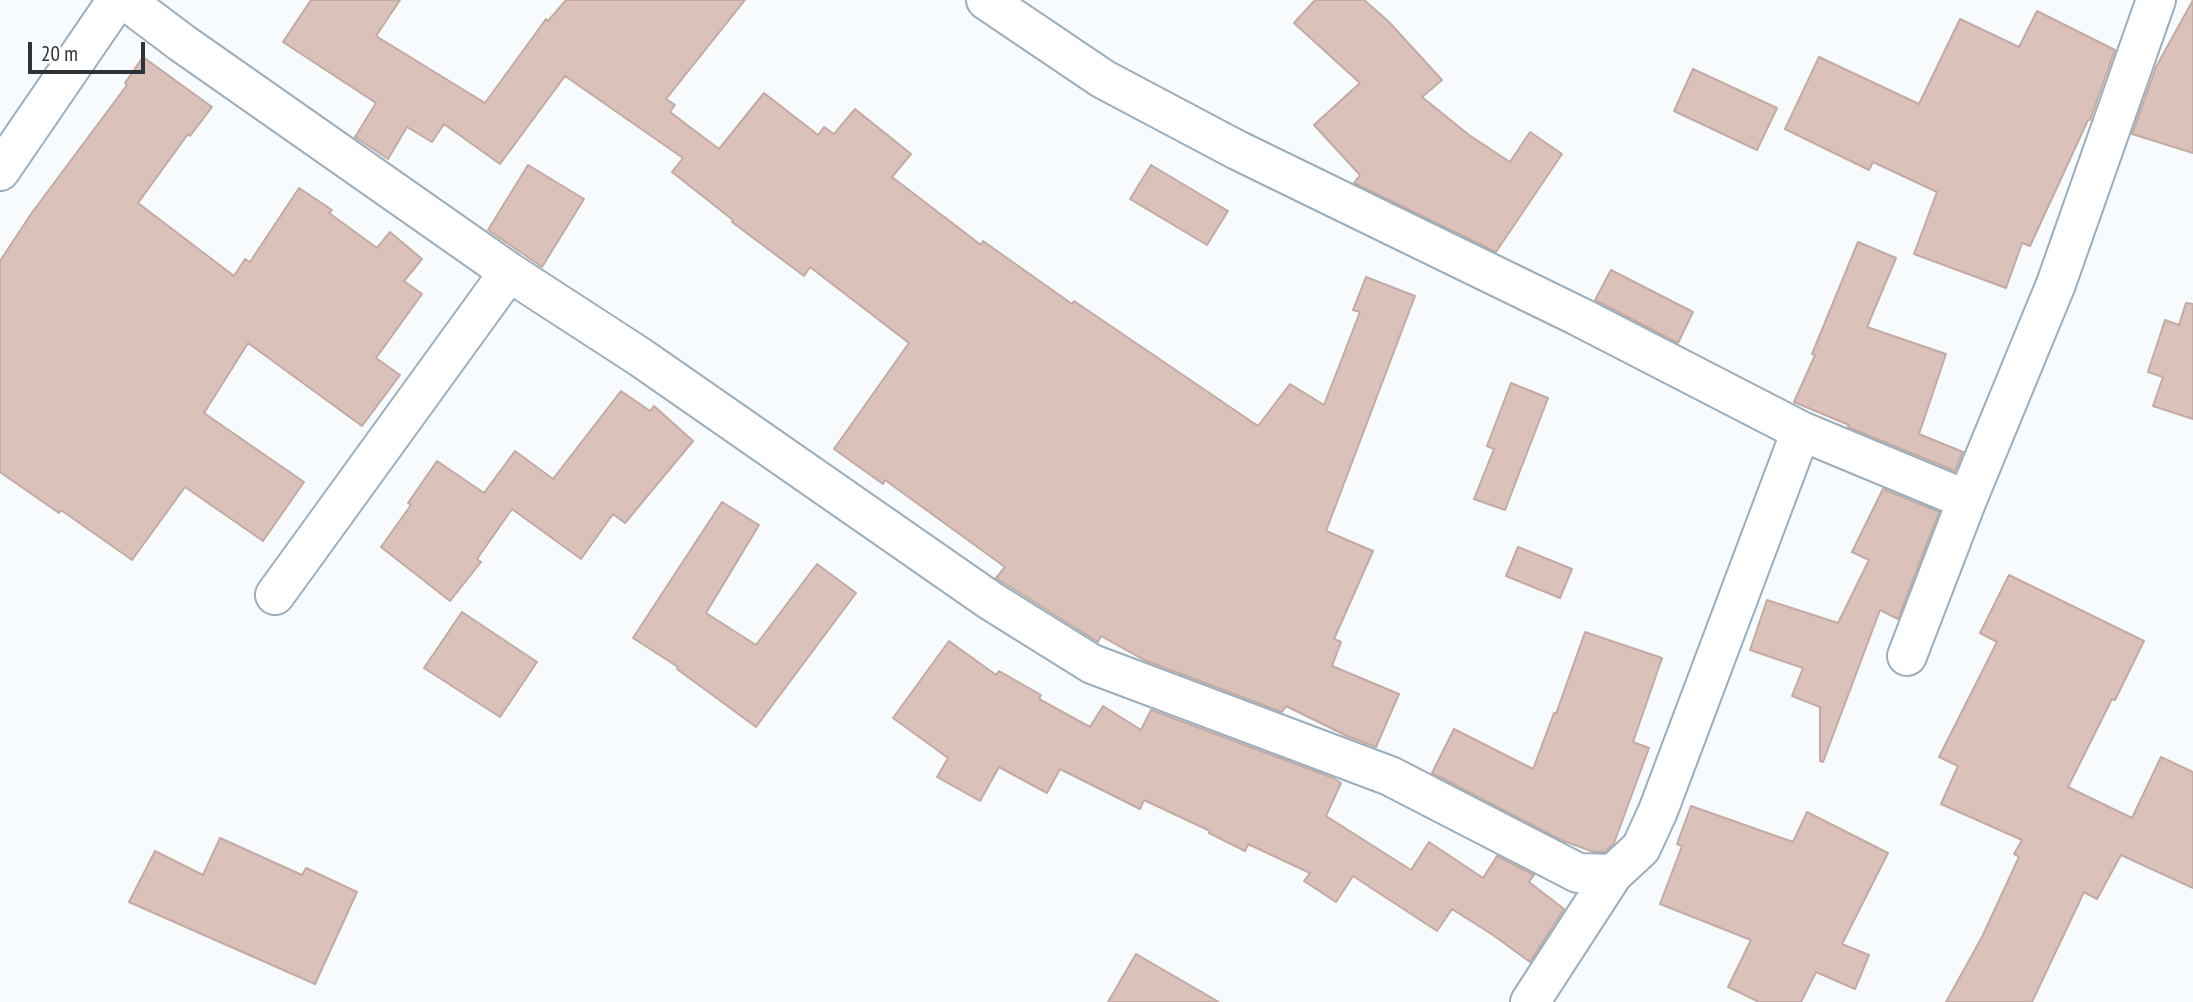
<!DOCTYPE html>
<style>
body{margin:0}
#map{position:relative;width:2193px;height:1002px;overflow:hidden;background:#f7fbfe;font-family:"PT Sans Narrow",sans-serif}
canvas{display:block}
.scale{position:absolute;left:28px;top:42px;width:117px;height:32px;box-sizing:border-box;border:4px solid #2c343a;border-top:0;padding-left:9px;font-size:21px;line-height:24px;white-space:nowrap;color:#2c343a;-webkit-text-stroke:5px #fff;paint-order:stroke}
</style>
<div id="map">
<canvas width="2193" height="1002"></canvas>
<div class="scale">20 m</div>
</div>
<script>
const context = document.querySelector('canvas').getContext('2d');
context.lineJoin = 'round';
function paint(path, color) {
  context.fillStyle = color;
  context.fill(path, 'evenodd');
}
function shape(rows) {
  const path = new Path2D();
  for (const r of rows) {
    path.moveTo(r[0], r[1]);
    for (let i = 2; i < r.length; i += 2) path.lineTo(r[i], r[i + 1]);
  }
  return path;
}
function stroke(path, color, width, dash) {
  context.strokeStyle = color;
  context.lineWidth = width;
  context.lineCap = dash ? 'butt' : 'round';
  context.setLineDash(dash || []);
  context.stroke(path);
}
const building = shape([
 [311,0,400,0,376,36,485,103,546,19,548,21,566,0,745,0,666,99,675,105,670,112,719,149,764,93,818,135,824,127,834,134,855,109,911,154,892,177,981,245,983,241,1072,304,1074,301,1258,426,1290,384,1324,405,1360,312,1353,310,1366,277,1415,296,1326,531,1373,551,1334,639,1341,642,1332,666,1399,694,1376,747,1347,736,1286,706,1282,712,1144,660,1101,636,1098,642,996,578,1005,567,885,480,883,484,834,449,909,343,810,267,804,276,732,222,733,220,672,172,683,158,565,76,500,164,444,124,432,142,407,127,388,159,355,137,376,103,283,42,311,0],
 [1315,0,1364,0,1388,21,1442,80,1422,97,1469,135,1510,162,1530,132,1562,154,1496,252,1354,183,1360,175,1314,125,1360,83,1294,23,1315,0],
 [2193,0,2193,153,2132,134,2156,67,2193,0],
 [2037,11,2115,50,2090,120,2088,120,2030,246,2022,243,2006,288,1914,254,1937,192,1873,162,1869,170,1785,129,1819,57,1919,104,1960,19,2019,47,2037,11],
 [143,57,212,107,190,136,188,134,138,203,234,276,245,259,250,262,299,188,332,210,329,213,377,248,390,232,422,259,404,281,422,294,376,358,400,375,362,426,248,343,204,413,304,482,263,541,185,487,132,560,61,510,59,513,0,472,0,261,31,214,127,85,125,83,143,57],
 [1693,69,1777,108,1757,150,1674,111,1693,69],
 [528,165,584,199,542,267,488,230,528,165],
 [1151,165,1228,211,1207,245,1130,199,1151,165],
 [1858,242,1896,258,1867,327,1946,354,1919,434,1963,452,1955,471,1848,427,1849,425,1794,402,1815,355,1812,354,1858,242],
 [1611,270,1693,312,1678,343,1595,300,1611,270],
 [2186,303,2193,304,2193,419,2153,406,2163,377,2148,372,2165,320,2179,325,2186,303],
 [1511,383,1548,398,1505,510,1474,499,1494,449,1487,446,1511,383],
 [621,391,650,411,654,406,693,441,625,523,613,514,581,559,512,509,477,559,481,562,450,601,381,547,411,505,408,503,437,461,484,493,515,451,553,479,621,391],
 [1883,489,1939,512,1898,619,1880,610,1823,762,1820,761,1820,707,1792,696,1803,668,1750,650,1767,600,1838,623,1869,560,1852,552,1883,489],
 [722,502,759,525,706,613,756,645,817,564,856,593,756,727,677,669,678,667,633,638,722,502],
 [1518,547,1572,569,1560,598,1506,576,1518,547],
 [2009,575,2144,641,2115,700,2112,699,2068,787,2132,818,2161,757,2193,772,2193,888,2121,855,2097,899,2084,892,2032,1002,1946,1002,1982,937,2019,857,2014,854,2022,840,1941,804,1958,766,1939,757,1997,642,1980,633,2009,575],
 [462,612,537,662,500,717,424,668,462,612],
 [1585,632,1662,658,1633,742,1649,748,1614,843,1605,852,1594,852,1561,840,1432,773,1454,729,1533,769,1554,713,1556,714,1585,632],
 [949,641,996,675,999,671,1041,695,1039,699,1090,727,1103,706,1141,730,1151,710,1333,778,1341,783,1326,816,1411,870,1429,842,1483,878,1497,856,1534,875,1529,882,1564,909,1530,962,1493,935,1452,909,1437,931,1353,876,1336,902,1304,881,1310,873,1248,844,1245,851,1209,833,1210,831,1144,800,1140,809,1060,769,1047,793,999,767,980,801,937,777,948,758,893,718,949,641],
 [1691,806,1793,842,1807,812,1888,853,1842,944,1869,955,1855,989,1816,972,1801,1002,1759,1002,1728,987,1751,940,1660,904,1682,846,1677,844,1691,806],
 [220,838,302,875,306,868,357,892,315,984,129,902,155,851,203,875,220,838],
 [1136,954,1219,1002,1108,1002,1136,954]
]);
paint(building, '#dac1b9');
stroke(building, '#c3aaa3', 2);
const minor = shape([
 [125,0,182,43,509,272,640,357,991,601,1092,664,1390,776,1578,873,1613,874,1641,848,1658,811,1801,431],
 [986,0,1103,79,1237,150,1578,316,1801,431,1967,500],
 [0,171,117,0],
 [275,595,509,272],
 [1907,656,1967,500,2056,284,2156,0],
 [1530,1002,1613,874]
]);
stroke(minor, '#9aaebd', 42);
stroke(minor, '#fff', 38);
</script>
